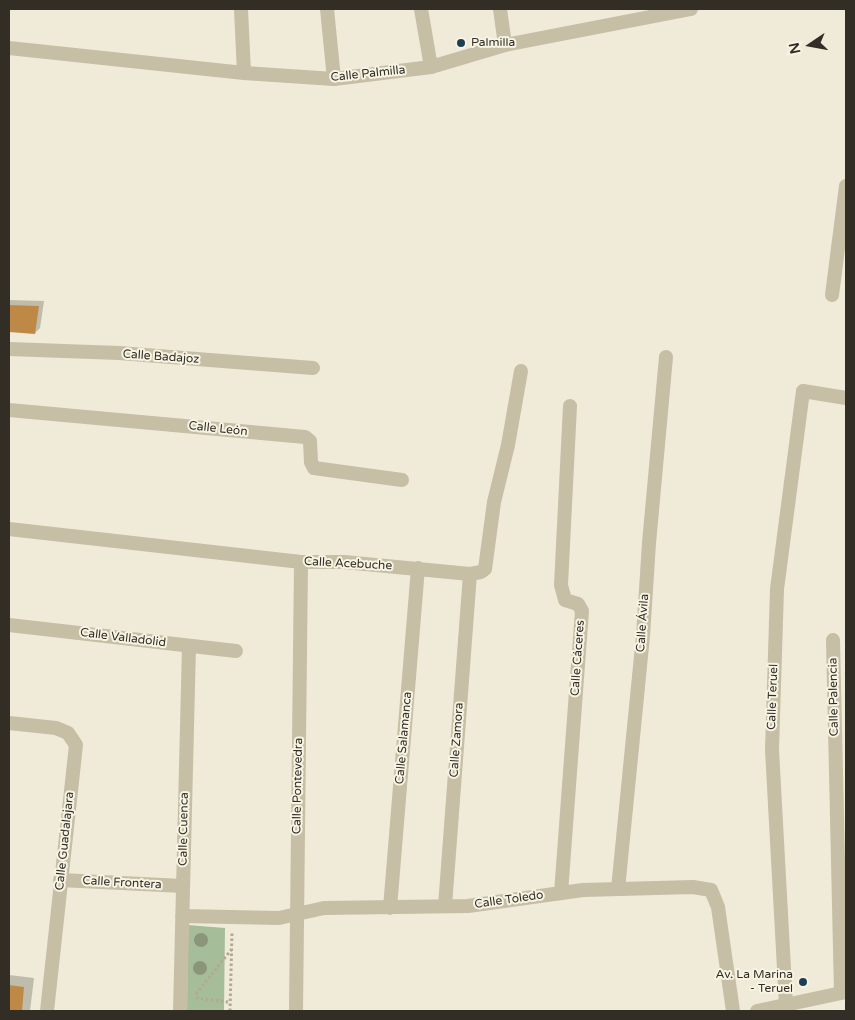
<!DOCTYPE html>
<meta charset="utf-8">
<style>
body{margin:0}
#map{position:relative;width:855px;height:1020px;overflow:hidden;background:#efebd8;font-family:"Varela Round",sans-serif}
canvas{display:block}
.frame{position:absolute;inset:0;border:10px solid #322e26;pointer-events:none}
.north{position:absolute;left:785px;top:20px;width:50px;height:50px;-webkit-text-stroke:4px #f7f4e4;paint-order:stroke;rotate:258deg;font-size:14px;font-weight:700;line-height:20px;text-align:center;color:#322e26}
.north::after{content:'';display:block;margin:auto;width:18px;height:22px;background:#322e26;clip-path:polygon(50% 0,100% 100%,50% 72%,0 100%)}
</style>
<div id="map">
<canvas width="855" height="1020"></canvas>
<div class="frame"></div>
<div class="north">N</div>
</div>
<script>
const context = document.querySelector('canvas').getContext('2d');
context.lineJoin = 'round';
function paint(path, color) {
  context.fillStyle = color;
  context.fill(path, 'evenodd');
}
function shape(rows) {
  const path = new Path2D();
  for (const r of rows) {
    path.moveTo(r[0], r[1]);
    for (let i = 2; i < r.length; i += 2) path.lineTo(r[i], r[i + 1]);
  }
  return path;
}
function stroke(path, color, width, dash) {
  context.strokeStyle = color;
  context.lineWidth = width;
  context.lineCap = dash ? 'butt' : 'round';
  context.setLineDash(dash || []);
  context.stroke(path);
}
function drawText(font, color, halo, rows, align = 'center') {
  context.font = font + ' "Varela Round",sans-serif';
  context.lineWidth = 4;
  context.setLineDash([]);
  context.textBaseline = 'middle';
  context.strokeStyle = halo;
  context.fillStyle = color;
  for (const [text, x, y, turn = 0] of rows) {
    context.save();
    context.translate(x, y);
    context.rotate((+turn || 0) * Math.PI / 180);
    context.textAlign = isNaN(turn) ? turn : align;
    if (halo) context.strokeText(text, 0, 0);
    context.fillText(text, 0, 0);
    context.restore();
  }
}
paint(shape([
 [188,925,225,928,224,1011,187,1011]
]), '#a6bd9a');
paint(shape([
 [9,300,44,301,40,328,35,333,9,331],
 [9,975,34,978,30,1011,9,1011]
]), '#0003');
paint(shape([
 [9,305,39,306,35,334,9,332],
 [9,985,24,987,22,1011,9,1011]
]), '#be8947');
stroke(shape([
 [196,994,231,950],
 [196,998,228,1002],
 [230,1011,232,932]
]), '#b2a990', 3, [2.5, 2.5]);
stroke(shape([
 [241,9,244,73],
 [327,9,334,79],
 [421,9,431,67],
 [500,9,505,45],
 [832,295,846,186],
 [9,349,119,353,313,368],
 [9,410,305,437,310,441,311,462,314,468,402,480],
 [9,529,301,562,344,562,470,574,481,572,485,569,494,502,508,445,521,371],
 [9,625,236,651],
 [833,640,841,993],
 [9,723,56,728,68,733,76,745,47,1011],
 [60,880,183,886],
 [618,889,643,636,649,543,666,357],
 [561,893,582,611,578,604,565,600,561,585,570,406],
 [445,906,470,574],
 [390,908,418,568],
 [182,916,279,918,324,908,468,906,583,890,693,887,711,890,718,907,733,1011],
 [786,1005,772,750,777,589,803,391,846,398],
 [180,1011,189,646],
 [296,1011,301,562]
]), '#c6bea5', 14);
stroke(shape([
 [9,48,244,73,334,79,431,67,505,45,691,9],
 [757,1011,846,992]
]), '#c6bea5', 14);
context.fillStyle = '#8a9579';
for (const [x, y] of [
 [201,940],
 [200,968]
]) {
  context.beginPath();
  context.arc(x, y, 7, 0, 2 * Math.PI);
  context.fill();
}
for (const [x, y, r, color] of [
 [461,43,5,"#1f3e51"],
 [803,982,5,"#1f3e51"]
]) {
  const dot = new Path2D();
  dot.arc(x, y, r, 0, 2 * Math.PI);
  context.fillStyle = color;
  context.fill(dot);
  stroke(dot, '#f7f4e4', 2);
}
drawText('12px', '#322e26', '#f7f4e4', [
 ["Palmilla",471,43],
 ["Av. La Marina",793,975,"right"],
 ["- Teruel",793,989,"right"]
], 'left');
drawText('12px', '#322e26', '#f7f4e4', [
 ["Calle Palmilla",368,74,-6],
 ["Calle Badajoz",161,357,4],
 ["Calle León",218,429,6],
 ["Calle Acebuche",348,564,3],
 ["Calle Ávila",643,623,-86],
 ["Calle Valladolid",123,638,7],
 ["Calle Cáceres",578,658,-86],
 ["Calle Teruel",773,697,-88],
 ["Calle Palencia",834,697,-91],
 ["Calle Salamanca",404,738,-85],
 ["Calle Zamora",457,740,-86],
 ["Calle Pontevedra",298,786,-89],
 ["Calle Cuenca",184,829,-89],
 ["Calle Guadalajara",65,841,-84],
 ["Calle Frontera",122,883,3],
 ["Calle Toledo",509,900,-8]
]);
</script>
